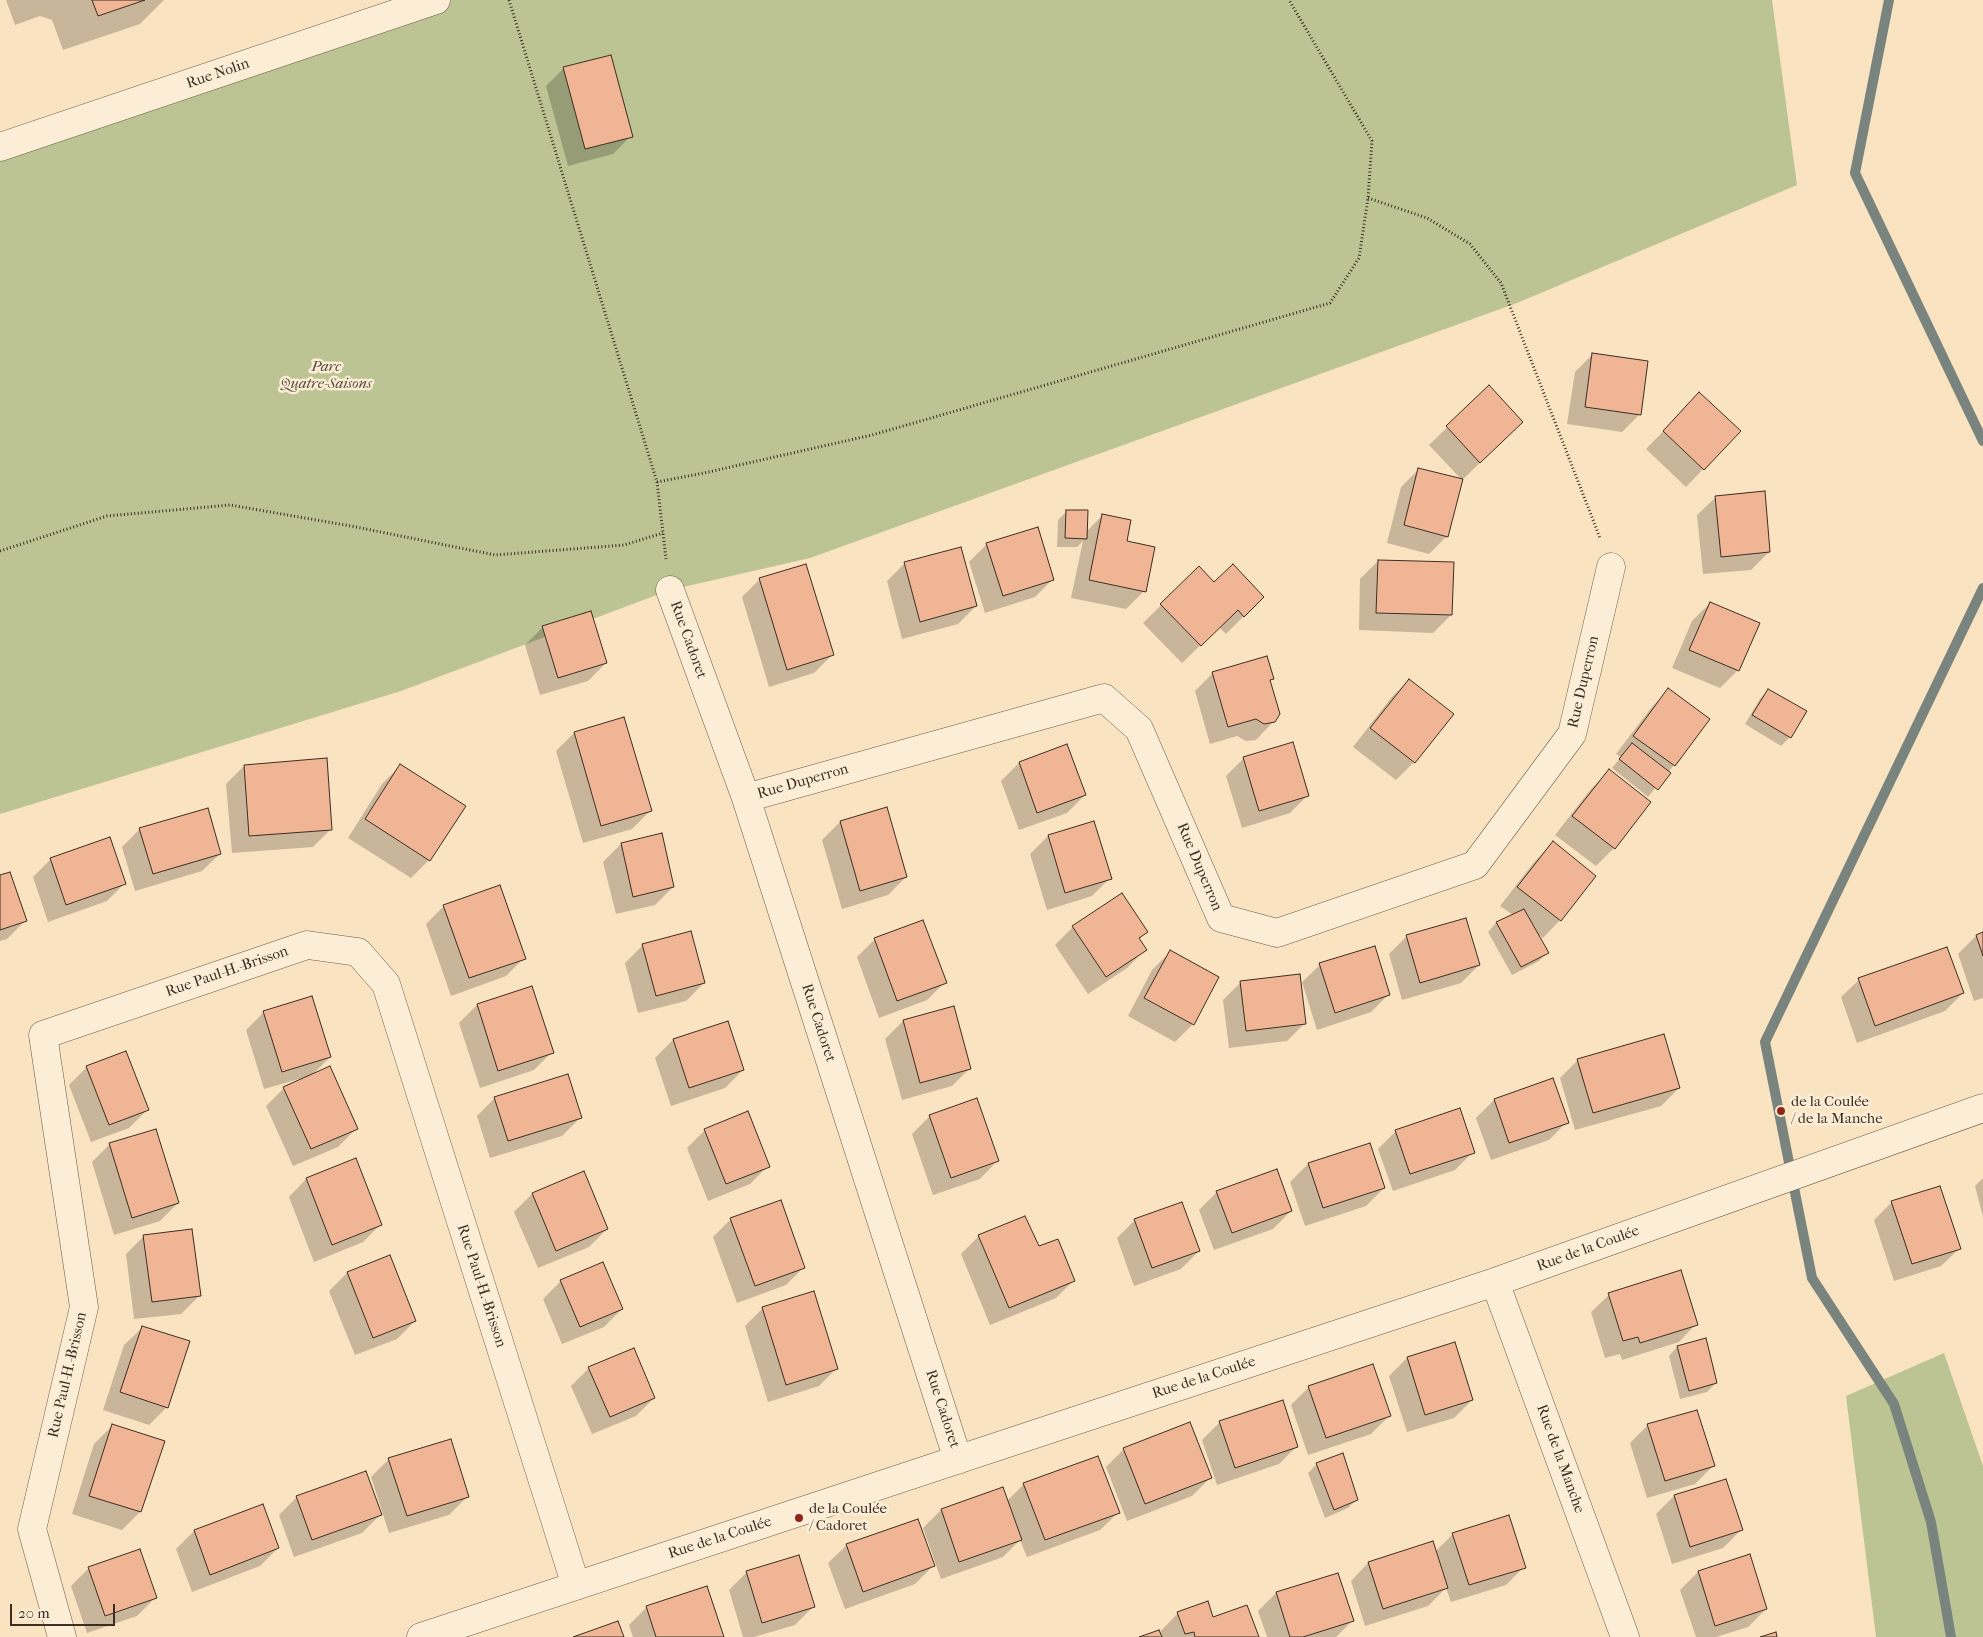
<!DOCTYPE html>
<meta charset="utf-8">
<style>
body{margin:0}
#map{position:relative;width:1983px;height:1637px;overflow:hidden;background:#fae3c1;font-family:"IM FELL French Canon",serif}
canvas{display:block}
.scale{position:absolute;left:10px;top:1604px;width:105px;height:22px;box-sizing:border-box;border:2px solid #3d2e23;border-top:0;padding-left:6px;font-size:15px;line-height:18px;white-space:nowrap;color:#3d2e23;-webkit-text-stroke:4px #fcedd7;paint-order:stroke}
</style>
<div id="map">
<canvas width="1983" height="1637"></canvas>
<div class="scale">20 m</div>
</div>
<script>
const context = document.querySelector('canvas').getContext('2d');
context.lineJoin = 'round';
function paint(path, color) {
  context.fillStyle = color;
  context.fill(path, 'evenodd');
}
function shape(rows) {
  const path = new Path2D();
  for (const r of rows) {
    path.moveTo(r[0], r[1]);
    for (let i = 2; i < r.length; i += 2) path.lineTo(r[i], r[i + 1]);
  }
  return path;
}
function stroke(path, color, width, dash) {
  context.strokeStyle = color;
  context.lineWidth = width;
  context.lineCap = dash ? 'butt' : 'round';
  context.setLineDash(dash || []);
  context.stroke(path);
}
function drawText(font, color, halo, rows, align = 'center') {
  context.font = font + ' "IM FELL French Canon",serif';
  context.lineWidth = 5;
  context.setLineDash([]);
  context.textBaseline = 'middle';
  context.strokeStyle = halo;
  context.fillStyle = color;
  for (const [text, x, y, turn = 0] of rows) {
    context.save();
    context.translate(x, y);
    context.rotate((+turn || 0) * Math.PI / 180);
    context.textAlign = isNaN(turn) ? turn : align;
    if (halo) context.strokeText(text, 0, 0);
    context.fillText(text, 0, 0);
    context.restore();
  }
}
paint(shape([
 [436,0,1772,0,1797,185,1517,303,810,558,670,590,401,691,0,814,0,147],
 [1944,1353,1983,1466,1983,1637,1876,1637,1846,1396]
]), '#bcc494');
paint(shape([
 [6,0,164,0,140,24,63,50,52,20,40,16,15,25],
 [564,68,631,136,613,154,568,166,546,86],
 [1593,354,1640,414,1622,432,1567,424,1575,372],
 [1489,387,1504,440,1462,480,1429,445],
 [1682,412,1703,469,1686,487,1646,449],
 [1419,469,1447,536,1429,554,1387,543,1401,487],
 [1715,498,1769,552,1751,570,1703,574,1697,515],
 [1067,511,1086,532,1103,515,1144,591,1126,609,1071,598,1083,541,1077,547,1057,547,1058,520],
 [987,544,1053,579,1035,597,985,613,969,562],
 [1378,561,1451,615,1433,633,1359,630,1360,579],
 [905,563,976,606,958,624,902,639,887,581],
 [1199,568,1245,615,1226,634,1219,627,1182,663,1143,623],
 [760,579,832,655,814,673,769,687,742,597],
 [1710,603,1738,670,1720,688,1672,668,1692,621],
 [543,627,606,663,588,681,540,695,525,645],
 [1213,673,1272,678,1269,682,1274,721,1256,740,1246,741,1237,736,1210,744,1195,691],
 [1409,680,1452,714,1414,762,1396,780,1353,747,1391,698],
 [1668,690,1674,765,1648,797,1612,768,1621,757,1616,754,1651,708],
 [1768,690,1790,737,1781,746,1745,724,1760,699],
 [574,733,650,811,632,829,583,843,556,751],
 [1066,746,1085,795,1067,813,1019,830,1001,781,1019,763],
 [1244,758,1308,795,1290,813,1242,828,1226,776],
 [244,766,331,829,313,847,232,853,226,784],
 [400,766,464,807,429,860,411,878,348,838,382,784],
 [1609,771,1650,802,1614,848,1596,866,1555,835,1591,789],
 [886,808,906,877,888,895,842,909,822,840,840,822],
 [1093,822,1110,878,1092,896,1047,910,1030,854,1048,836],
 [140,829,220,854,202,871,135,891,122,847],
 [1553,843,1560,920,1543,938,1536,933,1547,952,1539,961,1512,975,1488,932,1496,923,1513,915,1500,906,1535,861],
 [621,844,673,887,655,905,616,914,603,862],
 [51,859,125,883,107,901,48,922,33,877],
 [0,877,25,921,7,939,0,941],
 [444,906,524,958,506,976,451,996,426,924],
 [1073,927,1146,932,1139,939,1145,950,1127,968,1088,994,1055,945],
 [1983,934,1983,998,1974,1001,1958,954,1976,936],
 [1407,936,1479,965,1461,983,1402,1000,1389,954],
 [875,939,945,982,927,1000,879,1018,857,957],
 [643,945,704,983,686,1001,638,1013,625,963],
 [1170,952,1193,1024,1175,1042,1128,1016,1152,970],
 [1320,965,1389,994,1371,1012,1317,1030,1302,982],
 [1859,980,1963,993,1945,1011,1857,1043,1841,997],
 [1241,982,1305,1023,1287,1041,1229,1048,1223,1000],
 [477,1005,552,1052,534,1070,480,1088,459,1023],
 [264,1012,330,1057,312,1075,356,1129,338,1147,293,1166,266,1106,284,1088,300,1081,299,1079,264,1089,246,1030],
 [903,1021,970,1068,952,1086,902,1100,885,1039],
 [673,1040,743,1070,725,1088,671,1106,655,1058],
 [1578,1060,1679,1088,1661,1106,1575,1130,1560,1078],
 [87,1067,147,1110,129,1128,91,1142,69,1085],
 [495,1098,580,1118,562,1136,490,1158,477,1116],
 [1494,1100,1567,1122,1549,1140,1491,1160,1476,1118],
 [747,1113,768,1166,750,1184,708,1201,687,1148,705,1130],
 [930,1116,997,1161,980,1179,933,1195,912,1134],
 [1396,1131,1473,1152,1455,1170,1393,1191,1378,1149],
 [110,1144,178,1203,160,1221,114,1235,92,1162],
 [355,1160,381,1224,363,1242,314,1262,289,1197,306,1179],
 [1308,1164,1384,1188,1366,1206,1305,1226,1290,1182],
 [1983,1178,1983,1217,1975,1186],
 [1217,1192,1291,1211,1273,1229,1214,1250,1199,1210],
 [532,1194,607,1229,589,1247,538,1268,514,1212],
 [1892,1202,1959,1249,1941,1266,1894,1281,1874,1220],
 [731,1219,804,1267,786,1285,737,1303,713,1237],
 [1135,1220,1199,1251,1181,1269,1134,1286,1117,1238],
 [144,1236,199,1296,181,1314,134,1319,126,1254],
 [979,1236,1038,1248,1074,1280,1056,1298,990,1325,961,1254],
 [347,1273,415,1321,397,1339,355,1355,329,1291],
 [561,1281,622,1309,604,1327,562,1344,543,1299],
 [1609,1295,1696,1324,1679,1342,1622,1360,1620,1354,1605,1358,1591,1312],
 [763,1308,837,1368,819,1386,768,1402,745,1326],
 [142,1328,167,1407,149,1425,103,1410,124,1345],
 [1677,1347,1716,1383,1707,1392,1680,1399,1669,1356],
 [1407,1358,1472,1400,1454,1418,1407,1432,1389,1376],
 [589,1368,654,1398,636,1416,592,1434,571,1386],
 [1309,1387,1389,1416,1371,1434,1308,1455,1291,1405],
 [1220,1422,1297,1446,1279,1464,1217,1485,1202,1440],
 [1648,1425,1713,1466,1695,1484,1647,1498,1630,1443],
 [112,1426,140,1512,122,1530,72,1514,94,1444],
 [1124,1449,1210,1478,1192,1496,1127,1521,1106,1467],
 [389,1459,467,1497,449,1515,389,1533,371,1477],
 [1317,1464,1357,1499,1348,1508,1325,1518,1308,1473],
 [1725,1480,1741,1530,1723,1548,1672,1564,1656,1514,1674,1496],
 [1024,1484,1118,1513,1100,1530,1027,1557,1020,1540,1003,1557,941,1579,923,1528,941,1510,1003,1489,1007,1501],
 [297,1497,380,1515,362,1533,294,1557,279,1515],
 [262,1506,278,1548,260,1566,192,1592,176,1549,194,1531],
 [917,1520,933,1566,915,1584,845,1609,828,1563,846,1546],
 [1453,1534,1524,1567,1506,1585,1451,1602,1446,1588,1428,1606,1365,1626,1351,1581,1368,1563,1435,1552],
 [89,1568,155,1598,137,1616,87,1633,71,1586],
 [747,1572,813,1607,795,1625,754,1637,743,1637,729,1590],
 [1698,1572,1766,1609,1748,1627,1716,1637,1696,1637,1680,1590],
 [1276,1593,1352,1621,1336,1637,1267,1637,1258,1611],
 [647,1607,723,1637,633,1637,629,1625],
 [1178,1613,1212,1618,1257,1637,1143,1637,1159,1633]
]), '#0003');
stroke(shape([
 [1889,0,1855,173,1983,441],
 [1951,1637,1931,1522,1894,1404,1812,1278,1765,1042,1983,588]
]), '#78847d', 10);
const building = shape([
 [92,0,145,0,98,16,92,0],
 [611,55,633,137,585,149,563,67,611,55],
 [1592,353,1648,361,1641,415,1585,407,1592,353],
 [1489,385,1523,422,1480,463,1446,426,1489,385],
 [1699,392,1741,431,1704,470,1663,431,1699,392],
 [1418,468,1463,479,1448,537,1404,525,1418,468],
 [1765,491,1770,552,1721,557,1715,496,1765,491],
 [1066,510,1088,510,1087,539,1065,538,1066,510],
 [1102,514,1131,520,1127,541,1155,547,1146,592,1089,580,1102,514],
 [1038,527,1054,580,1003,596,986,543,1038,527],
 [961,547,977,606,920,622,904,562,961,547],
 [1378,560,1454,562,1452,615,1376,613,1378,560],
 [806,564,834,655,787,670,759,578,806,564],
 [1233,564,1264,597,1244,617,1238,610,1201,646,1160,604,1199,566,1214,582,1233,564],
 [1710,602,1760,623,1739,671,1689,650,1710,602],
 [591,611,607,663,558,678,542,626,591,611],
 [1267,656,1274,679,1270,680,1280,714,1275,722,1264,724,1256,719,1228,727,1212,672,1267,656],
 [1409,679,1454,714,1415,763,1370,728,1409,679],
 [1668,688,1710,719,1675,766,1633,736,1668,688],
 [1768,689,1807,711,1791,738,1752,715,1768,689],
 [624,717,652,811,601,826,574,732,624,717],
 [1293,742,1309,796,1259,811,1243,757,1293,742],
 [1632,743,1671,773,1658,790,1619,759,1632,743],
 [1067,744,1086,795,1037,813,1019,762,1067,744],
 [327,758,332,830,249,836,244,765,327,758],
 [400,764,466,806,430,861,365,819,400,764],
 [1609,769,1651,802,1615,849,1572,816,1609,769],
 [887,807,907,877,860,891,840,821,887,807],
 [208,808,221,854,153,874,139,828,208,808],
 [1094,821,1112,879,1065,893,1048,835,1094,821],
 [662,833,674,887,633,897,621,843,662,833],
 [110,837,126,884,66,905,50,858,110,837],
 [1553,841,1596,876,1561,921,1517,887,1553,841],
 [10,872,27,921,0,930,0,875,10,872],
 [500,885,526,959,469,978,443,905,500,885],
 [1122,893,1148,932,1139,938,1147,950,1106,977,1072,926,1122,893],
 [1524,909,1549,953,1521,967,1496,922,1524,909],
 [1466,918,1480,965,1420,983,1406,935,1466,918],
 [923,920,947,983,897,1001,874,938,923,920],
 [691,931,705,983,656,996,642,944,691,931],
 [1983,932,1983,956,1976,935,1983,932],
 [1375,946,1390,995,1335,1013,1319,963,1375,946],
 [1947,947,1964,993,1875,1026,1858,978,1947,947],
 [1170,950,1219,977,1194,1025,1144,998,1170,950],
 [1300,974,1306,1024,1246,1031,1240,981,1300,974],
 [532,986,554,1053,498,1071,477,1004,532,986],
 [312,996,331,1057,282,1072,263,1011,312,996],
 [954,1006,971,1069,920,1083,903,1020,954,1006],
 [728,1021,744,1070,689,1088,673,1039,728,1021],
 [1664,1034,1680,1088,1593,1113,1577,1059,1664,1034],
 [126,1051,149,1110,109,1125,86,1066,126,1051],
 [330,1066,358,1129,311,1149,283,1087,330,1066],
 [568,1074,582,1118,508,1141,494,1097,568,1074],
 [1553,1078,1569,1123,1509,1143,1494,1099,1553,1078],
 [977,1098,999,1161,951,1178,929,1115,977,1098],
 [1460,1108,1475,1153,1410,1174,1395,1130,1460,1108],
 [748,1111,770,1167,726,1184,704,1129,748,1111],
 [156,1129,179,1203,132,1218,109,1143,156,1129],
 [1370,1143,1385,1188,1323,1208,1308,1163,1370,1143],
 [356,1158,382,1225,332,1245,306,1178,356,1158],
 [1277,1169,1292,1211,1232,1233,1216,1191,1277,1169],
 [584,1171,608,1229,556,1251,532,1193,584,1171],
 [1940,1186,1961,1249,1912,1264,1891,1201,1940,1186],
 [781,1200,805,1268,755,1286,730,1218,781,1200],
 [1182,1202,1200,1251,1152,1268,1134,1219,1182,1202],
 [1025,1216,1039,1246,1058,1239,1075,1281,1009,1308,978,1235,1025,1216],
 [192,1229,201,1296,152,1302,143,1235,192,1229],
 [390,1255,416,1321,373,1338,347,1272,390,1255],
 [603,1262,623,1309,580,1327,560,1280,603,1262],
 [1681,1270,1698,1325,1640,1343,1638,1337,1623,1341,1608,1293,1681,1270],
 [814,1291,838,1369,786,1385,762,1307,814,1291],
 [142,1326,190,1341,168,1408,120,1392,142,1326],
 [1706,1338,1717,1383,1689,1391,1677,1346,1706,1338],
 [1455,1342,1473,1400,1425,1415,1407,1357,1455,1342],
 [634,1348,655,1398,610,1417,588,1367,634,1348],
 [1373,1364,1391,1416,1326,1438,1308,1386,1373,1364],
 [1283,1400,1298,1447,1235,1468,1219,1421,1283,1400],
 [1697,1410,1715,1466,1665,1481,1647,1424,1697,1410],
 [1190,1422,1212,1478,1145,1504,1123,1448,1190,1422],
 [112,1424,165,1441,141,1512,89,1496,112,1424],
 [451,1439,469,1497,407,1516,388,1458,451,1439],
 [1343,1453,1358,1500,1334,1510,1316,1463,1343,1453],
 [1098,1456,1120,1513,1045,1540,1023,1483,1098,1456],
 [366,1471,382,1515,312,1540,296,1496,366,1471],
 [1726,1479,1743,1530,1690,1547,1674,1495,1726,1479],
 [1003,1487,1022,1540,959,1562,941,1509,1003,1487],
 [263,1504,279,1548,210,1575,194,1530,263,1504],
 [1509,1515,1526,1568,1469,1585,1452,1533,1509,1515],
 [918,1519,935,1566,863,1592,846,1544,918,1519],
 [1433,1541,1448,1588,1383,1609,1368,1562,1433,1541],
 [140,1549,157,1598,105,1616,88,1567,140,1549],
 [1750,1554,1767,1609,1715,1626,1698,1571,1750,1554],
 [799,1555,815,1607,762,1623,746,1571,799,1555],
 [1338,1573,1354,1621,1303,1637,1290,1637,1276,1592,1338,1573],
 [707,1586,724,1637,656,1637,646,1606,707,1586],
 [1208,1601,1213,1617,1247,1605,1259,1637,1195,1637,1194,1632,1185,1634,1177,1612,1208,1601],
 [618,1621,624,1637,573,1637,618,1621],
 [1159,1630,1162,1637,1139,1637,1159,1630],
 [1776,1632,1777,1637,1760,1637,1776,1632]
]);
paint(building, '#efb595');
stroke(building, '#3d2e23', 1);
const minor = shape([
 [0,147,436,0],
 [670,590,746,798,958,1460],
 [746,798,1104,698,1139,729,1221,918,1277,933,1475,865,1572,734,1611,567],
 [1495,1282,1625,1637],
 [62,1637,32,1529,84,1307,43,1035,307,945,358,952,386,984,576,1586],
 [421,1637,1495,1282,1983,1108]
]);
stroke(minor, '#6c5b4a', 29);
stroke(shape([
 [509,0,657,482,666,559],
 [1368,198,1427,218,1470,244,1501,283,1600,538],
 [657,482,704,473,872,435,1330,303,1359,258,1368,198,1372,141,1289,0],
 [0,551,107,516,230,505,351,526,495,555,624,545,663,533]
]), '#3d2e23', 3, [1, 2.5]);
stroke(minor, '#fcedd7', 28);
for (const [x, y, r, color] of [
 [1781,1111,5,"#8f2418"],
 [799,1518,5,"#8f2418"]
]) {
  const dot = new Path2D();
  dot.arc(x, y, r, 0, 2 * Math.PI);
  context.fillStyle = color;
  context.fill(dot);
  stroke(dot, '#fcedd7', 2);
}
drawText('15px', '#3d2e23', '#fcedd7', [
 ["Rue Nolin",218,74,-19],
 ["Rue Cadoret",688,640,70],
 ["Rue Duperron",1584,682,-77],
 ["Rue Duperron",803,782,-16],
 ["Rue Duperron",1199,867,67],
 ["Rue Paul-H.-Brisson",227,972,-19],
 ["Rue Cadoret",818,1023,72],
 ["Rue de la Coulée",1588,1249,-20],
 ["Rue Paul-H.-Brisson",481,1286,72],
 ["Rue Paul-H.-Brisson",68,1375,-77],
 ["Rue de la Coulée",1204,1378,-18],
 ["Rue Cadoret",942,1409,72],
 ["Rue de la Manche",1560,1459,70],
 ["Rue de la Coulée",720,1538,-18]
]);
drawText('italic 15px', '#564c3a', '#fcedd7', [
 ["Parc",326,367],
 ["Quatre-Saisons",326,384]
]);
drawText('15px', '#3d2e23', '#fcedd7', [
 ["de la Coulée",1791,1102],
 ["/ de la Manche",1791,1119],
 ["de la Coulée",809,1509],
 ["/ Cadoret",809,1526]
], 'left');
</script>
